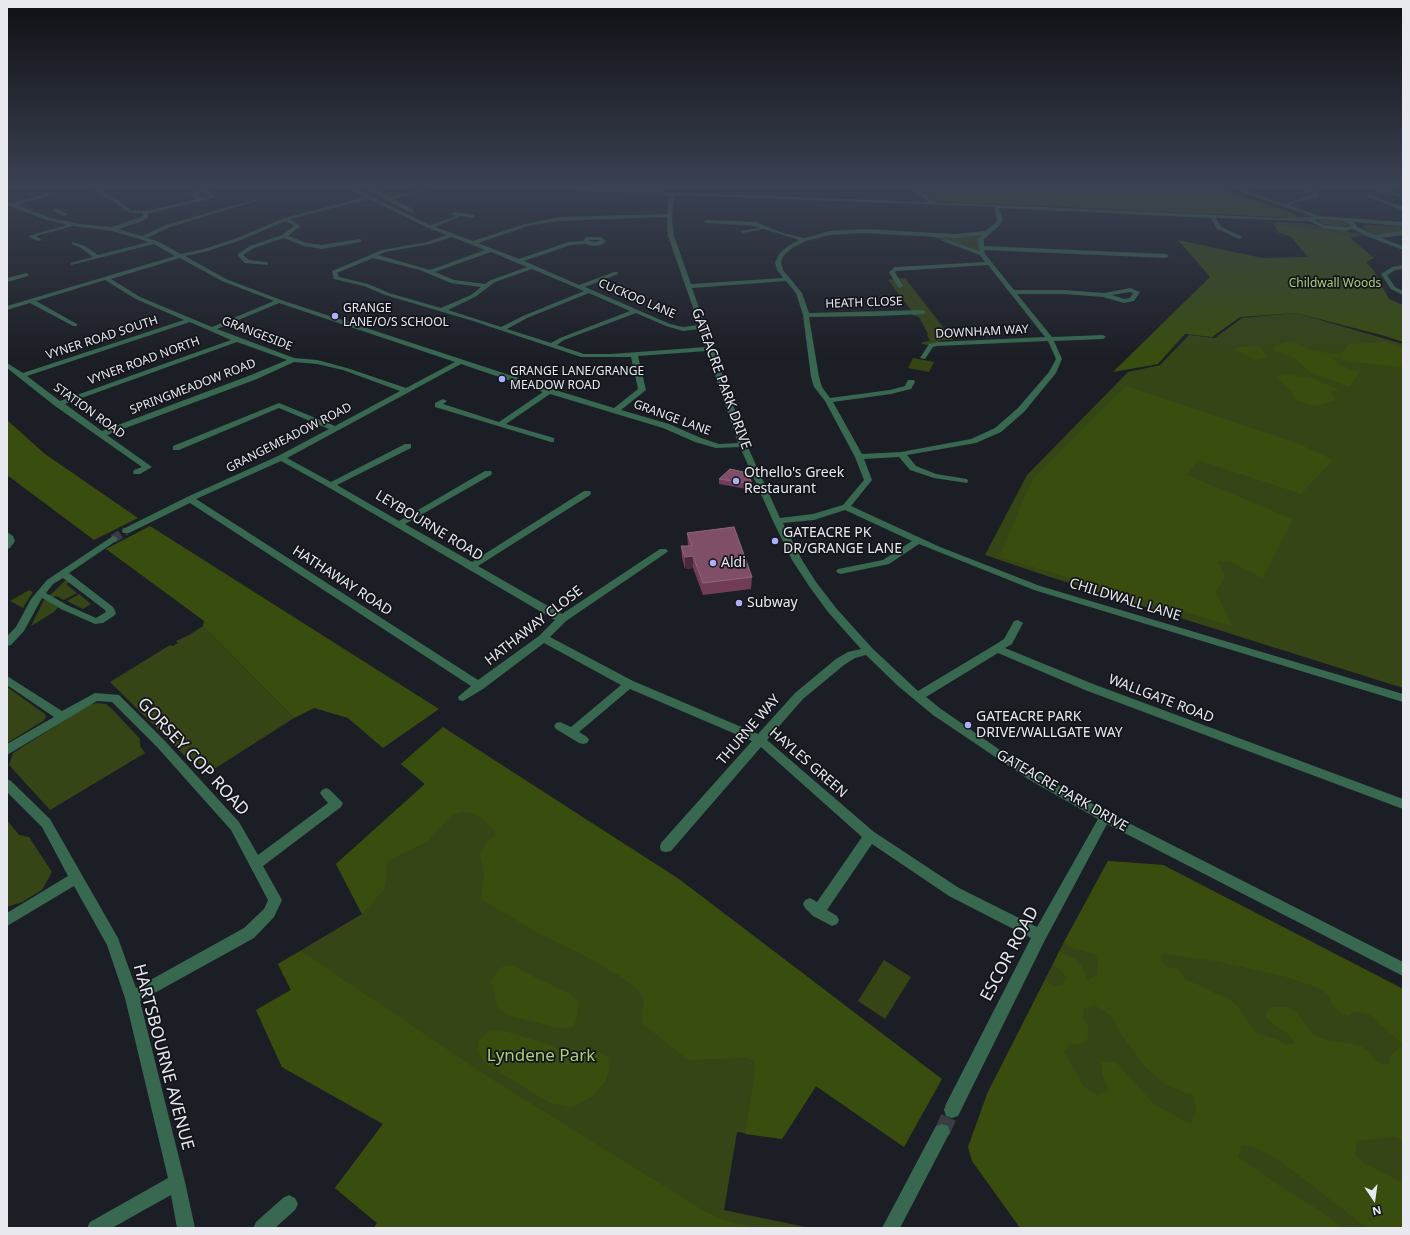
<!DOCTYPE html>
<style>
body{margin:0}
#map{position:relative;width:1410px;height:1235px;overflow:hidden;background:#1c1e25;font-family:"Noto Sans",sans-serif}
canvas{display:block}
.frame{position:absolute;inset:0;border:8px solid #e7e9ee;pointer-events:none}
.north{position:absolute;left:1354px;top:1179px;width:40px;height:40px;-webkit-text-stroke:3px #13151b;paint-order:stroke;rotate:167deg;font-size:11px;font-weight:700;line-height:16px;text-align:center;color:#e7e9ee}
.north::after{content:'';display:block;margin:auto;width:14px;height:18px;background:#e7e9ee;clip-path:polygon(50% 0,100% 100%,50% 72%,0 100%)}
</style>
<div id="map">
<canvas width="1410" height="1235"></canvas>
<div class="frame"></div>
<div class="north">N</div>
</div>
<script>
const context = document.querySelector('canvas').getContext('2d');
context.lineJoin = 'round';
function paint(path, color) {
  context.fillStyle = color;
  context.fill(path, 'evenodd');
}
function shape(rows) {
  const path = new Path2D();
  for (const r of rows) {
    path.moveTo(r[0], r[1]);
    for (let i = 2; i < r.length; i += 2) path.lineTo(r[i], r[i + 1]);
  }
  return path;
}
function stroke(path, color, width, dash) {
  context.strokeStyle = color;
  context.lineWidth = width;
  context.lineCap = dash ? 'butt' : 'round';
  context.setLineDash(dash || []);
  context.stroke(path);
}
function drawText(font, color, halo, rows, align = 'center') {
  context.font = font + ' "Noto Sans",sans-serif';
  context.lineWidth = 3.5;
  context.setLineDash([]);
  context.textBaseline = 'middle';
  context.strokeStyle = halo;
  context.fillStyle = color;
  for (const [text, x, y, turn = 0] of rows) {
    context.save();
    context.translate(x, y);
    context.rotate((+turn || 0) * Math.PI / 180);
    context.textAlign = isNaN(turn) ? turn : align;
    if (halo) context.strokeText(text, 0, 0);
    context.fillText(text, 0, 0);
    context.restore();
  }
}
paint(shape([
 [1321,219,1341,221,1349,225,1342,227,1323,224,1317,220],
 [1276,222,1302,223,1347,231,1348,232,1364,235,1354,237,1328,231,1273,223],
 [1367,225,1403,226,1403,232,1378,235,1364,229,1362,227],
 [982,232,980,253,955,243,925,235,958,235],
 [902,278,905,278,953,340,942,340,929,345,921,344,923,342,930,341,927,335,928,334,919,317,912,315,911,310,888,280],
 [1296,313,1403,344,1403,688,1047,576,985,555,1027,475,1128,372,1160,365,1189,335,1215,338,1242,318],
 [913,358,934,362,929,372,908,368],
 [66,580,70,582,66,584,77,593,64,600,56,596,52,598,50,595],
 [29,590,33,592,23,608,10,601],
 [79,594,91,604,83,609,67,601],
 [44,600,46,600,58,607,54,612,31,626],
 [203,626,294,718,208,773,197,761,188,759,110,682,170,645,173,646,178,643,176,641,189,635],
 [7,687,45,714,46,717,43,721,7,743],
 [97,703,106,704,112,709,140,739,140,746,145,753,50,810,9,765,13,753,89,705],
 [416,751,904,1147,816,1086,782,1139,737,1132,724,1210,810,1228,374,1228,377,1223,335,1188,383,1124,282,1067,256,1010,291,990,278,964,362,914,336,864,425,784,401,764],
 [7,820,19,835,29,837,52,872,42,890,22,902,7,907],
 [1108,861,1163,865,1403,989,1403,1228,1186,1228,987,1094,1064,942],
 [884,960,911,977,885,1019,858,1001]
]), '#354515');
paint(shape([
 [570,186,665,186,667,188,662,193,570,190],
 [915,186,1214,186,1297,215,1295,218,935,201],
 [1273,223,1329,231,1354,237,1350,238,1374,258,1366,262,1374,271,1389,299,1403,305,1403,342,1385,336,1296,313,1240,317,1212,337,1185,334,1158,364,1113,372,1210,277,1178,240,1262,258,1308,257,1290,236,1279,233],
 [1291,341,1314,351,1340,354,1349,344,1385,342,1403,348,1403,367,1351,362,1340,358,1332,358,1339,365,1359,372,1350,387,1309,372,1295,358,1273,351,1275,345],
 [1259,346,1268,357,1255,360,1234,350,1238,347],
 [1283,374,1311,378,1340,390,1331,392,1336,401,1314,406,1295,400,1292,392,1277,378],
 [1126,386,1302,445,1333,460,1301,494,1198,460,1187,475,1293,519,1263,578,1231,562,1218,561,1225,576,1223,582,1216,592,1232,626,999,557,1032,480],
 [7,420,45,454,138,518,94,540,7,475],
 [150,526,439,709,383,748,348,718,314,708,294,718,203,626,204,621,106,549],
 [443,727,679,879,942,1079,904,1147,816,1086,782,1139,745,1134,755,1072,754,1061,747,1058,688,1060,643,1024,641,1015,644,1003,640,991,621,977,585,956,536,932,481,899,484,873,480,855,486,842,495,836,495,831,483,819,470,813,463,812,452,815,427,842,389,860,386,868,387,875,384,890,362,914,336,864,425,784,401,764],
 [1108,861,1163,865,1403,989,1403,1045,1370,1015,1354,1011,1349,1016,1340,1013,1332,1004,1328,995,1319,988,1286,977,1215,961,1163,954,1159,958,1167,967,1178,969,1186,980,1202,986,1212,992,1229,998,1238,1007,1256,1033,1279,1040,1287,1045,1295,1043,1289,1034,1274,1026,1265,1015,1270,1007,1286,1007,1296,1012,1315,1036,1331,1041,1343,1042,1361,1046,1370,1053,1375,1060,1384,1065,1389,1064,1390,1056,1403,1045,1403,1141,1394,1137,1357,1141,1355,1154,1364,1163,1403,1183,1403,1228,1367,1228,1279,1160,1256,1148,1242,1145,1238,1157,1283,1188,1321,1211,1343,1228,1020,1228,972,1161,968,1147,987,1094,1045,980,1054,986,1064,984,1067,978,1061,970,1053,965,1059,951,1074,958,1082,966,1088,981,1097,975,1098,962,1096,955,1071,948,1064,942],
 [1094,1005,1112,1016,1118,1030,1145,1067,1165,1084,1185,1093,1193,1094,1196,1110,1191,1124,1179,1119,1171,1113,1155,1105,1115,1061,1102,1062,1102,1075,1109,1090,1097,1095,1084,1087,1064,1051,1070,1044,1079,1045,1087,1041,1089,1029,1083,1017,1084,1009],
 [301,951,303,955,305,954,490,1078,706,1212,725,1220,755,1228,374,1228,377,1223,335,1188,383,1124,282,1067,256,1010,291,990,278,964],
 [513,965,540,980,571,994,579,1003,578,1014,574,1026,570,1028,557,1028,507,1015,497,1007,491,980,501,967],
 [502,1030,553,1046,561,1051,581,1049,594,1050,608,1057,610,1068,605,1082,592,1097,571,1108,548,1102,486,1064,477,1052,479,1040,486,1034,491,1031]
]), '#394d0e');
stroke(shape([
 [113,539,126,531]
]), '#3a3c43', 9, [9, 4.5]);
stroke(shape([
 [942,1132,952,1110]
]), '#3a3c43', 16, [16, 8]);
paint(shape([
 [104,186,113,186,99,191,117,199,131,210,145,211,197,199,190,195,190,193,205,189,216,197,148,214,148,218,140,222,118,229,142,236,166,225,256,199,256,201,170,227,147,238,157,241,181,254,204,249,237,238,284,218,365,197,343,186,350,186,430,225,451,218,455,216,451,214,454,212,474,215,474,217,472,218,461,216,435,227,473,241,525,224,559,217,667,214,669,195,491,186,530,186,648,193,690,193,928,202,908,186,914,186,935,202,1280,218,1314,217,1224,186,1232,186,1284,204,1314,195,1312,193,1296,186,1304,186,1316,191,1319,196,1289,205,1320,216,1403,222,1403,226,1352,222,1356,224,1356,226,1375,235,1403,231,1403,235,1381,238,1403,246,1403,250,1364,235,1353,229,1345,231,1323,228,1309,221,1216,218,1221,227,1241,236,1242,237,1239,239,1217,229,1211,218,999,208,1003,219,1000,225,984,239,984,246,1166,254,1169,256,1166,258,984,250,985,254,1014,290,1064,290,1104,293,1130,288,1140,292,1134,301,1124,303,1103,297,1064,294,1017,294,1052,337,1103,335,1106,337,1103,339,1054,341,1062,359,1056,373,1024,412,1001,432,976,443,907,455,916,466,936,474,967,479,968,481,967,483,934,478,910,470,899,457,864,459,872,480,851,506,940,547,1040,586,1403,694,1403,702,1034,590,919,544,889,564,841,574,838,573,836,571,838,569,883,560,912,541,845,510,814,520,783,523,802,560,816,582,836,608,872,648,918,691,993,646,1004,639,1014,621,1018,620,1023,623,1012,644,1005,648,1093,684,1403,799,1403,809,1085,690,998,653,926,697,941,709,1000,750,1036,773,1109,813,1403,962,1403,976,1107,824,1045,940,958,1116,952,1118,946,1116,944,1110,946,1104,1031,938,949,896,872,844,827,910,837,916,839,920,837,924,832,926,813,916,805,908,803,904,805,900,810,898,817,902,862,837,761,747,671,851,666,852,661,851,660,847,661,843,752,741,630,689,579,732,587,737,589,740,587,743,583,744,579,743,556,729,554,726,556,723,560,722,571,727,621,685,544,643,483,689,463,701,459,700,458,697,471,686,190,503,129,533,123,533,122,531,123,529,187,497,278,456,329,429,279,408,179,450,173,450,173,446,279,403,335,426,400,391,343,370,317,364,294,362,257,379,107,435,152,467,140,474,134,474,133,472,134,470,142,467,55,406,7,368,7,363,23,373,184,320,136,299,105,280,36,301,77,324,77,326,73,326,30,303,7,310,7,306,175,256,154,244,71,265,71,263,93,257,81,248,72,244,72,242,85,246,98,255,149,242,112,231,73,226,36,236,42,240,37,241,28,236,67,225,47,220,7,205,7,202,12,203,51,193,53,195,17,205,51,218,80,224,112,227,143,216,143,214,128,212,113,201,93,191,104,186],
 [204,192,210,196,203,198,196,194,204,192],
 [674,195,994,207,997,219,996,223,985,231,955,234,864,229,830,231,804,238,780,232,756,222,707,220,704,222,705,223,755,226,760,228,740,231,743,233,764,229,799,240,788,246,780,253,775,262,777,270,783,278,691,284,674,236,672,220,674,195],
 [369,199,428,228,447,235,427,242,382,250,332,271,334,279,364,286,385,295,470,320,581,357,631,357,638,389,614,408,552,389,281,300,226,279,185,256,208,251,241,240,286,221,294,226,282,235,250,246,238,254,238,256,245,263,268,265,268,263,266,262,249,260,243,255,254,248,284,238,304,246,322,249,361,242,361,240,359,239,322,245,307,243,288,236,300,226,290,219,369,199],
 [667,217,668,236,699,325,683,327,670,324,585,287,618,274,618,272,614,272,579,285,524,261,571,245,585,244,593,246,601,245,606,241,601,237,586,237,583,241,568,242,519,259,478,243,528,226,559,221,667,217],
 [1322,219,1343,221,1352,226,1345,227,1324,225,1315,220,1322,219],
 [864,233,955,238,982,235,978,239,979,251,945,239,940,240,980,255,985,262,895,267,889,272,898,287,900,288,903,286,895,272,897,271,988,265,1045,337,937,342,929,344,920,358,925,359,933,347,937,346,1048,341,1056,359,1049,372,1018,408,995,428,971,439,901,452,862,454,833,402,891,394,911,389,915,382,914,380,908,380,905,386,890,390,830,398,822,387,819,377,809,317,878,316,923,314,926,312,923,310,809,313,802,293,783,270,781,262,784,255,792,248,806,241,830,235,864,233],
 [452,237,485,250,430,270,378,255,385,252,430,244,452,237],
 [588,240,598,240,600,241,593,242,588,240],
 [491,252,527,267,491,280,485,284,454,280,435,272,491,252],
 [180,258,222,281,274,301,212,327,140,297,111,279,180,258],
 [373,258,420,270,451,283,481,287,471,295,441,308,389,293,368,284,339,277,337,273,373,258],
 [532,269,584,291,523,316,501,327,448,310,475,297,495,282,532,269],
 [786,281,796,293,803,315,811,377,814,387,825,401,855,457,864,480,843,505,813,514,780,518,747,445,692,288,786,281],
 [1130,292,1133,293,1130,298,1124,299,1112,295,1130,292],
 [589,293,630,311,560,338,551,343,507,329,527,318,589,293],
 [279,303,455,362,406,388,347,368,317,360,294,358,217,329,279,303],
 [636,313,666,326,683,331,700,329,706,347,611,354,584,354,557,345,564,340,636,313],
 [190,322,231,340,60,401,27,376,190,322],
 [237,342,287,360,251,375,102,431,65,404,237,342],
 [707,351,738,443,719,444,701,438,669,424,621,410,646,390,638,356,707,351],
 [461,364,543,392,499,422,443,404,447,401,443,399,435,403,435,407,551,442,554,442,554,438,506,424,550,394,663,428,695,442,716,448,740,447,773,521,792,560,809,586,828,612,861,649,848,652,836,659,795,693,758,734,633,681,550,637,566,621,666,553,668,551,666,549,660,549,562,614,478,566,590,495,591,493,590,491,584,491,472,562,405,524,491,475,492,473,491,471,485,471,399,521,337,485,411,448,411,444,405,444,331,482,287,458,461,364],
 [281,461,328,487,555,620,539,636,478,680,196,499,281,461],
 [866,655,898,686,933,715,1028,779,1098,819,1037,927,959,888,874,832,767,740,803,699,844,665,855,658,866,655],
 [362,186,369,186,390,197,428,189,430,190,394,199,414,210,414,212,412,213,388,201,383,201,385,199,362,186],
 [1365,186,1374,186,1403,195,1403,198,1365,186],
 [1368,194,1403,207,1403,211,1366,196,1368,194],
 [56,208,67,214,68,215,63,216,54,211,53,210,56,208],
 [1403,265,1403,269,1395,270,1387,275,1395,287,1403,291,1403,295,1391,289,1381,274,1392,267,1403,265],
 [26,273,29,275,28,276,7,282,7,278,26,273],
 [7,532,13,536,15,541,10,548,7,549,7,532],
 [113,536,116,537,118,539,116,541,69,573,113,607,116,613,115,615,103,623,95,624,61,609,42,598,24,631,11,645,7,646,7,636,16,627,31,599,47,580,113,536],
 [63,578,105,610,106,612,96,618,67,605,46,593,53,584,63,578],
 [7,676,62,711,95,693,119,695,165,741,239,822,258,855,328,803,322,796,320,793,322,790,326,788,330,790,343,803,341,807,263,866,282,900,274,917,254,938,140,1001,185,1182,195,1228,177,1228,171,1195,112,1228,87,1228,90,1222,168,1178,125,998,107,945,74,886,7,926,7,913,68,876,42,827,7,792,7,779,11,781,50,819,118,938,136,988,244,928,264,909,268,900,231,830,157,747,112,702,97,701,7,755,7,744,54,717,7,685,7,676],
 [942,1124,948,1126,950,1132,900,1228,882,1228,936,1126,942,1124],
 [289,1195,295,1198,298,1204,295,1210,275,1228,253,1228,256,1222,283,1198,289,1195]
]), '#386950');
paint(shape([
 [7,187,7,186,20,186,7,189,7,187]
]), '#44b482');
paint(shape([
 [719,479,752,484,752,490,719,484],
 [687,533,752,577,751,589,703,595,693,568,685,569,682,558,681,546,688,546]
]), '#713c55');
paint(shape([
 [693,556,693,568,685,569,685,557]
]), '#4a283b');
const building = shape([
 [730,469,748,473,752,484,719,479,730,469],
 [734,527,752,577,703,583,693,556,685,557,681,546,692,546,687,533,734,527]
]);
paint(building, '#7e4f66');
stroke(building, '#8e677b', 1);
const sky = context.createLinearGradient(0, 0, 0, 359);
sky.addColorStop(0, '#0f1014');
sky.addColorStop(0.52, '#3a4151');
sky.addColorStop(1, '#3a415100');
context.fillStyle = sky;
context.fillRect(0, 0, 1410, 359);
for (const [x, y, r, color] of [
 [335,316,4,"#acaffb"],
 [502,379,4,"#acaffb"],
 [736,481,4,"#acaffb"],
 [775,541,4,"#acaffb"],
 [713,563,4,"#acaffb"],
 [739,603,4,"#acaffb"],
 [968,725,4,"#acaffb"]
]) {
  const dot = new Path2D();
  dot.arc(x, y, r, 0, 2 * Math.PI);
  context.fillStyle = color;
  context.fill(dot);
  stroke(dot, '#13151b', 1.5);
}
drawText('12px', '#aece78', '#13151b', [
 ["Childwall Woods",1335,284]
]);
drawText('12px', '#e7e9ee', '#13151b', [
 ["CUCKOO LANE",637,299,23],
 ["HEATH CLOSE",864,303,-2],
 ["DOWNHAM WAY",982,332,-3],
 ["GRANGESIDE",257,334,21],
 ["VYNER ROAD SOUTH",102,338,-18],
 ["VYNER ROAD NORTH",144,361,-20],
 ["SPRINGMEADOW ROAD",193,387,-21],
 ["STATION ROAD",89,411,36],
 ["GRANGE LANE",672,418,20],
 ["GRANGEMEADOW ROAD",289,438,-27]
]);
drawText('12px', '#e7e9ee', '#13151b', [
 ["GRANGE",343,309],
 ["LANE/O/S SCHOOL",343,323],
 ["GRANGE LANE/GRANGE",510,372],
 ["MEADOW ROAD",510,386]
], 'left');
drawText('14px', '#e7e9ee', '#13151b', [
 ["GATEACRE PARK DRIVE",721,379,70],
 ["LEYBOURNE ROAD",429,526,31],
 ["HATHAWAY ROAD",342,581,33],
 ["CHILDWALL LANE",1125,600,17],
 ["HATHAWAY CLOSE",534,626,-38],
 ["WALLGATE ROAD",1161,699,21],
 ["THURNE WAY",749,730,-49],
 ["HAYLES GREEN",808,763,41],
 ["GATEACRE PARK DRIVE",1062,791,30]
]);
drawText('14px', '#e7e9ee', '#13151b', [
 ["Othello's Greek",744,473],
 ["Restaurant",744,489],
 ["GATEACRE PK",783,533],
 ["DR/GRANGE LANE",783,549],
 ["Aldi",721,563],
 ["Subway",747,603],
 ["GATEACRE PARK",976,717],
 ["DRIVE/WALLGATE WAY",976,733]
], 'left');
drawText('17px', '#e7e9ee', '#13151b', [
 ["GORSEY COP ROAD",193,757,47],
 ["ESCOR ROAD",1010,954,-62],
 ["HARTSBOURNE AVENUE",163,1057,75]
]);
drawText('17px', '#aece78', '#13151b', [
 ["Lyndene Park",541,1056]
]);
</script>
